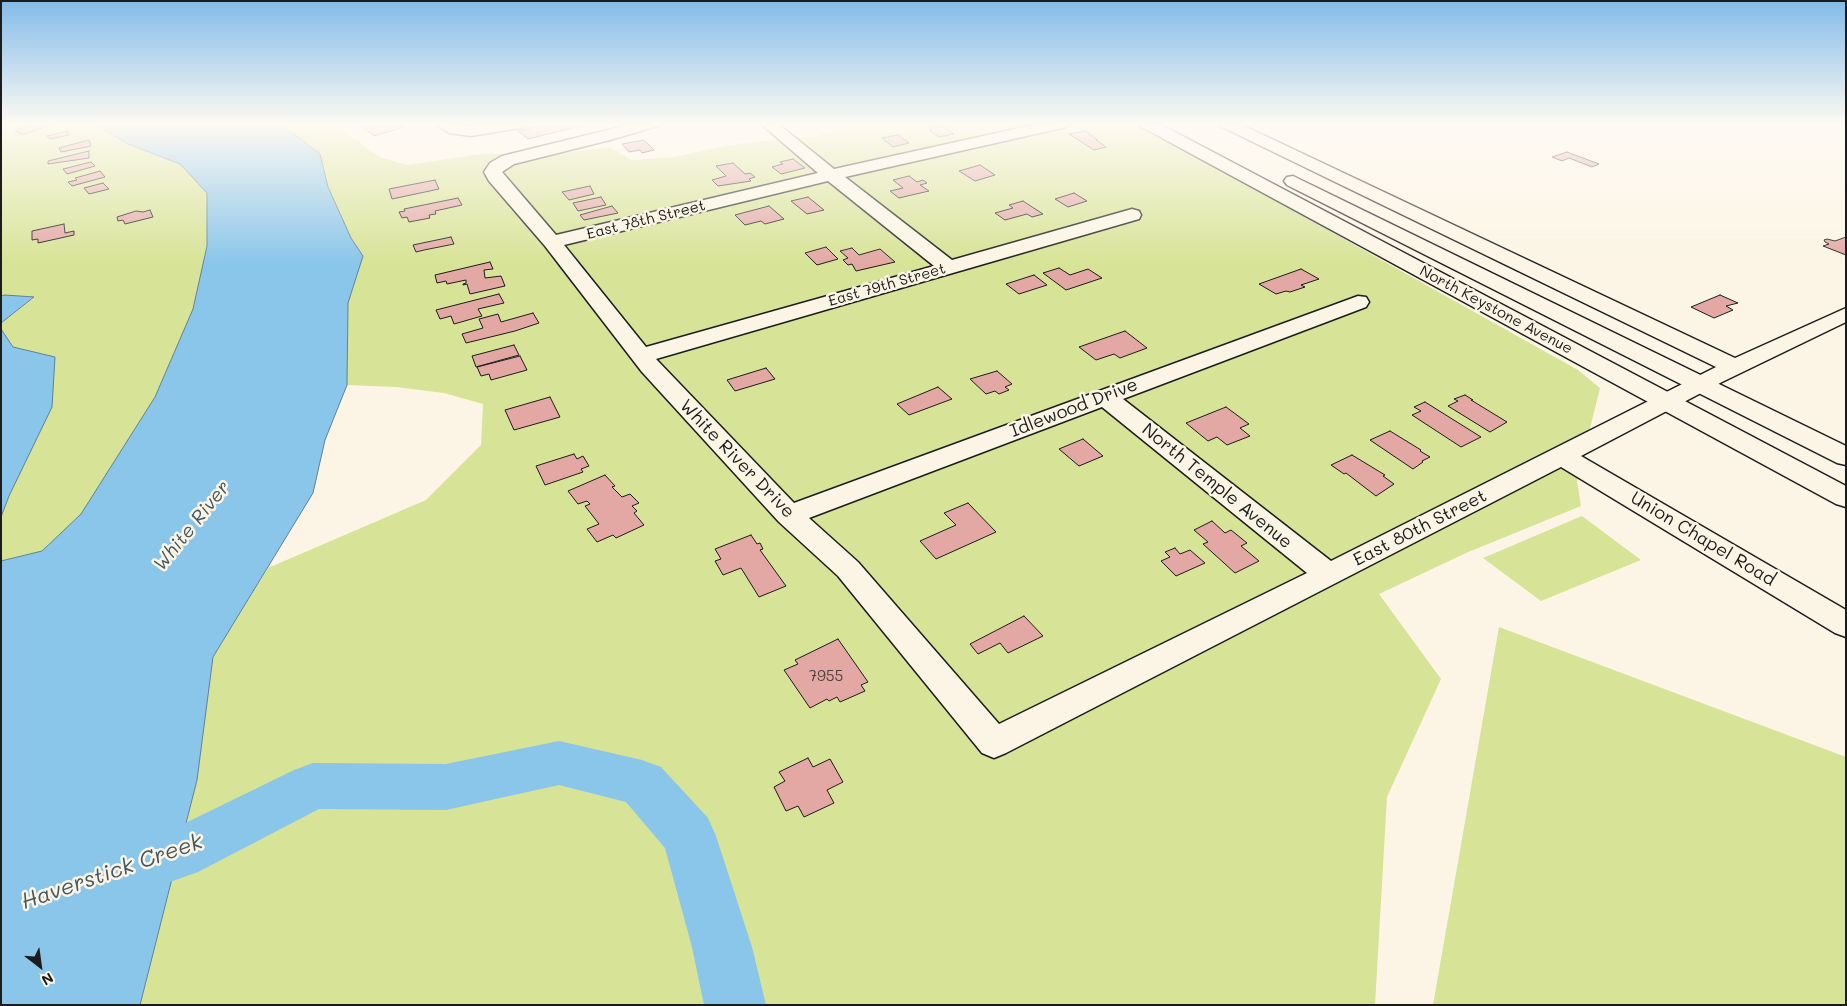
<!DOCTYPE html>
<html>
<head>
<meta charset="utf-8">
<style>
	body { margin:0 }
	#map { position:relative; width:1847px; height:1006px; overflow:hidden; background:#fcf5e5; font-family:Mali,sans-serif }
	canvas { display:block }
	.frame { position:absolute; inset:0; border:2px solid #1c1c1c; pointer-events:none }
	.north { position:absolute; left:15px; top:941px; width:50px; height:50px; -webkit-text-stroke:4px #fcf5e5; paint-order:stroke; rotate:150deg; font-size:14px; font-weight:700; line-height:20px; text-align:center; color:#1c1c1c }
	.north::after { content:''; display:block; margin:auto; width:18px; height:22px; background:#1c1c1c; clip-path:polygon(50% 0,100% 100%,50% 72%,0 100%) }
</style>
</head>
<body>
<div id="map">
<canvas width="1847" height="1006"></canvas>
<div class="frame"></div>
<div class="north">N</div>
</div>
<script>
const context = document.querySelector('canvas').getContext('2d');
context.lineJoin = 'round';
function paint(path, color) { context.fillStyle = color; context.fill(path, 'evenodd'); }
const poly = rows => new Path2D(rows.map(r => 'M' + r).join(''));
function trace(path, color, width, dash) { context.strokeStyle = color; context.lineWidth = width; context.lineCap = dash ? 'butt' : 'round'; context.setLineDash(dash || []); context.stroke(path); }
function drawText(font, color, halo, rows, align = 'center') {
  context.font = font + ' Mali,sans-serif'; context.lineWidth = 5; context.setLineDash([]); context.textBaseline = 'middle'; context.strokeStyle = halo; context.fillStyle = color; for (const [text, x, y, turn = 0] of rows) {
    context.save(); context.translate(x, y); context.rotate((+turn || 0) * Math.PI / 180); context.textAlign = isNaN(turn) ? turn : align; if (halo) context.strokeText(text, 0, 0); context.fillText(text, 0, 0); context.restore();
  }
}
paint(poly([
	[1,123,93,123,128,144,180,164,207,193,207,246,193,309,155,397,81,514,42,551,1,561,1,517,55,357,13,347,1,329,1,323,34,298,1,296],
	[280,123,331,123,380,157,407,165,480,154,555,154,609,147,632,160,675,157,728,145,818,136,841,129,841,123,1130,123,1226,173,1578,370,1600,388,1577,481,1581,506,1466,553,1379,594,1441,679,1387,797,1375,1005,140,1005,197,780,213,657,268,568,426,500,481,445,483,404,444,393,396,387,347,385,348,303,363,256,351,238,328,187,320,154],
	[1582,516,1641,560,1541,601,1483,558],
	[1499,627,1846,757,1846,1005,1433,1005]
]), '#d7e396');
const water = poly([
	[93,123,280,123,320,154,328,187,351,238,363,256,348,303,347,385,325,440,313,493,213,657,197,780,140,1005,1,1005,1,561,42,551,81,514,155,397,193,309,207,246,207,193,180,164,128,144,93,123],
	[1,296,5,295,34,297,1,323,1,296],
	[1,329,13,347,55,357,52,407,9,496,1,517,1,329]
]);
paint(water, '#8ac5ea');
trace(water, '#5e8198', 1);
paint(poly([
	[559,741,642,760,661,767,708,818,716,836,752,947,766,1005,704,1005,692,947,665,848,626,802,559,785,446,810,319,809,198,872,125,898,105,890,97,871,105,852,167,832,294,770,313,763,446,764,559,741]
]), '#8ac5ea');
const building = poly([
	[40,123,56,123,26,134,21,134,15,130,40,123],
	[358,123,403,123,405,124,401,125,404,127,374,136,358,123],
	[552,123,592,123,528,139,518,131,552,123],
	[936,126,939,128,944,127,954,134,939,137,929,130,932,130,929,128,936,126],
	[67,131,69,135,50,139,47,136,67,131],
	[1085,131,1098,140,1096,140,1106,147,1094,150,1069,134,1085,131],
	[898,135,909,143,893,147,882,138,898,135],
	[89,140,91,146,61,152,59,148,89,140],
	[644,140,654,150,642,153,640,150,629,152,622,144,644,140],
	[89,151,89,158,48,164,48,161,89,151],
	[1567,152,1599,164,1592,167,1569,158,1562,161,1552,157,1567,152],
	[793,159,805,168,781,174,772,167,783,164,780,162,793,159],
	[91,162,95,166,67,174,63,169,91,162],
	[733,163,745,174,750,173,755,177,749,179,751,181,718,186,712,180,726,176,716,166,733,163],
	[980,165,995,175,975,181,959,171,980,165],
	[100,171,105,177,72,186,68,182,77,180,75,178,100,171],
	[909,176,917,182,923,180,927,183,920,185,929,191,899,198,890,191,903,188,893,180,909,176],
	[435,180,439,189,392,199,389,189,435,180],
	[103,183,109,189,89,194,84,188,103,183],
	[590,186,594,194,569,200,562,192,590,186],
	[1074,193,1087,201,1068,207,1055,199,1074,193],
	[601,197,606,205,578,211,573,203,601,197],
	[808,197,824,210,807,214,791,201,808,197],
	[458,198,462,205,435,211,436,214,429,215,430,218,409,222,407,217,402,218,399,212,405,211,404,209,458,198],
	[1023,201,1043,214,1032,217,1027,214,1005,220,995,213,1013,208,1009,205,1023,201],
	[612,206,618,213,584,220,580,215,612,206],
	[769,206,784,219,765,224,761,221,745,225,735,215,769,206],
	[150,210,153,217,125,224,123,220,118,221,117,217,136,211,143,212,150,210],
	[64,224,65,233,74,231,74,235,38,243,38,239,32,240,32,231,64,224],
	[451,237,454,244,424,250,416,252,413,245,451,237],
	[1846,237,1846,255,1823,246,1829,244,1825,242,1824,240,1827,239,1835,241,1846,237],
	[826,247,838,259,817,265,805,253,826,247],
	[852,248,859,255,880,249,895,262,856,271,852,264,848,265,843,260,848,258,840,251,852,248],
	[490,262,493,269,484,270,485,278,501,276,505,286,470,294,467,284,463,285,463,284,466,283,466,280,447,284,446,281,437,283,435,275,490,262],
	[1059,268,1070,275,1088,269,1102,278,1066,290,1043,273,1059,268],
	[1301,269,1319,279,1301,285,1305,287,1290,292,1286,291,1276,294,1259,284,1301,269],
	[1034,275,1047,285,1019,294,1006,284,1034,275],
	[499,294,504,303,478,309,482,316,454,324,451,316,440,319,436,310,499,294],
	[1720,295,1738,303,1726,306,1733,310,1714,318,1691,307,1720,295],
	[533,313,539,323,515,331,466,343,462,334,483,328,479,319,498,314,501,322,533,313],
	[1125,331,1147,348,1120,358,1114,354,1096,360,1079,347,1125,331],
	[514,345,519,355,476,367,472,356,514,345],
	[520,356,527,370,491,380,489,374,481,376,477,367,520,356],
	[766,368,775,379,735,391,727,380,766,368],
	[997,371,1012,384,1005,387,1009,390,999,394,995,391,986,394,970,379,997,371],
	[938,387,952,399,909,415,897,404,938,387],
	[1465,395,1473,400,1471,400,1507,422,1490,432,1448,406,1458,401,1454,399,1465,395],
	[550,397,560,417,514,430,505,410,550,397],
	[1425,402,1481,437,1461,447,1412,415,1421,411,1414,407,1425,402],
	[1226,407,1249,424,1240,428,1250,436,1227,445,1217,437,1208,441,1186,423,1226,407],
	[1390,431,1421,450,1420,451,1430,457,1422,461,1423,462,1413,469,1370,440,1390,431],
	[1083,439,1103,456,1079,466,1059,449,1083,439],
	[574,454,577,459,583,456,589,466,581,469,583,472,545,485,536,466,574,454],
	[1352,455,1385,475,1383,476,1394,484,1376,496,1346,473,1344,474,1331,465,1352,455],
	[605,475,615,486,612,487,622,497,630,494,639,503,632,506,637,511,634,513,644,525,616,538,613,535,597,542,587,529,599,524,585,506,590,504,587,501,578,504,568,491,605,475],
	[968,503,996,532,936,559,920,541,956,525,944,513,968,503],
	[1212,521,1225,533,1231,530,1247,543,1241,546,1259,561,1235,573,1203,544,1208,542,1194,530,1212,521],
	[751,535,757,544,760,543,763,549,760,550,786,586,759,597,741,568,723,575,715,561,721,559,715,549,751,535],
	[1175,548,1180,554,1190,550,1205,563,1176,576,1161,561,1170,557,1165,552,1175,548],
	[1024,616,1043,636,1008,653,1000,643,978,654,970,644,1024,616],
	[838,639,868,682,861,685,865,691,840,702,837,697,829,701,827,699,810,708,784,670,798,664,795,660,838,639],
	[808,758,813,767,830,759,843,782,827,790,834,803,804,817,798,806,786,811,774,787,785,781,779,772,808,758]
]);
paint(building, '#e3a8a4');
trace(building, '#1c1c1c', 1);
const minor = poly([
	[434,123,453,123,458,125,471,126,497,123,528,123,526,126,520,128,471,136,449,133,434,123],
	[636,123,660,123,658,126,610,140,514,164,502,172,556,235,818,173,760,123,777,123,834,169,1042,123,1070,123,1068,126,1062,128,845,177,952,260,1132,209,1139,211,1141,215,1139,219,656,359,794,503,1358,296,1366,297,1369,302,1366,307,1123,399,1331,561,1716,367,1220,126,1218,123,1238,123,1735,358,1846,308,1846,322,1722,382,1581,456,1846,610,1846,637,1835,633,1561,467,1006,753,994,758,982,753,838,576,779,522,642,372,545,246,489,181,484,172,490,163,502,156,636,123],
	[828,181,934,266,646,347,564,245,828,181],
	[1102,407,1307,573,999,724,858,562,809,518,1102,407]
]);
const major = poly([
	[1138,123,1158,123,1846,486,1846,507,1836,504,1140,126,1138,123],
	[1293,176,1846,446,1846,465,1837,463,1287,185,1284,181,1287,177,1293,176]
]);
trace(minor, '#1c1c1c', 3);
trace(major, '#1c1c1c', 3);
paint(minor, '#fcf5e5');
paint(major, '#fcf5e5');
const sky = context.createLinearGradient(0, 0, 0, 264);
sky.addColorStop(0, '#82bbe9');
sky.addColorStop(0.47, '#fefaf3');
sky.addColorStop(1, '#fefaf300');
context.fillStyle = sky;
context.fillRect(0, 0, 1847, 264);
drawText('15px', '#1c1c1c', '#fcf5e5', [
	["East 78th Street",646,220,-14],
	["East 79th Street",887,285,-16],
	["North Keystone Avenue",1496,310,28]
]);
drawText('15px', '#4e3f3e', null, [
	["7955",826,676]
]);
drawText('18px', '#1c1c1c', '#fcf5e5', [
	["Idlewood Drive",1074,408,-21],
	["White River Drive",737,459,46],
	["North Temple Avenue",1217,486,39],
	["East 80th Street",1420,528,-27],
	["Union Chapel Road",1703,539,31]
]);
drawText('italic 19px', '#425764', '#fcf5e5', [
	["White River",192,526,-51]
]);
drawText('italic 22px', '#425764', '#fcf5e5', [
	["Haverstick Creek",112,872,-19]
]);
</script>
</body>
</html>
